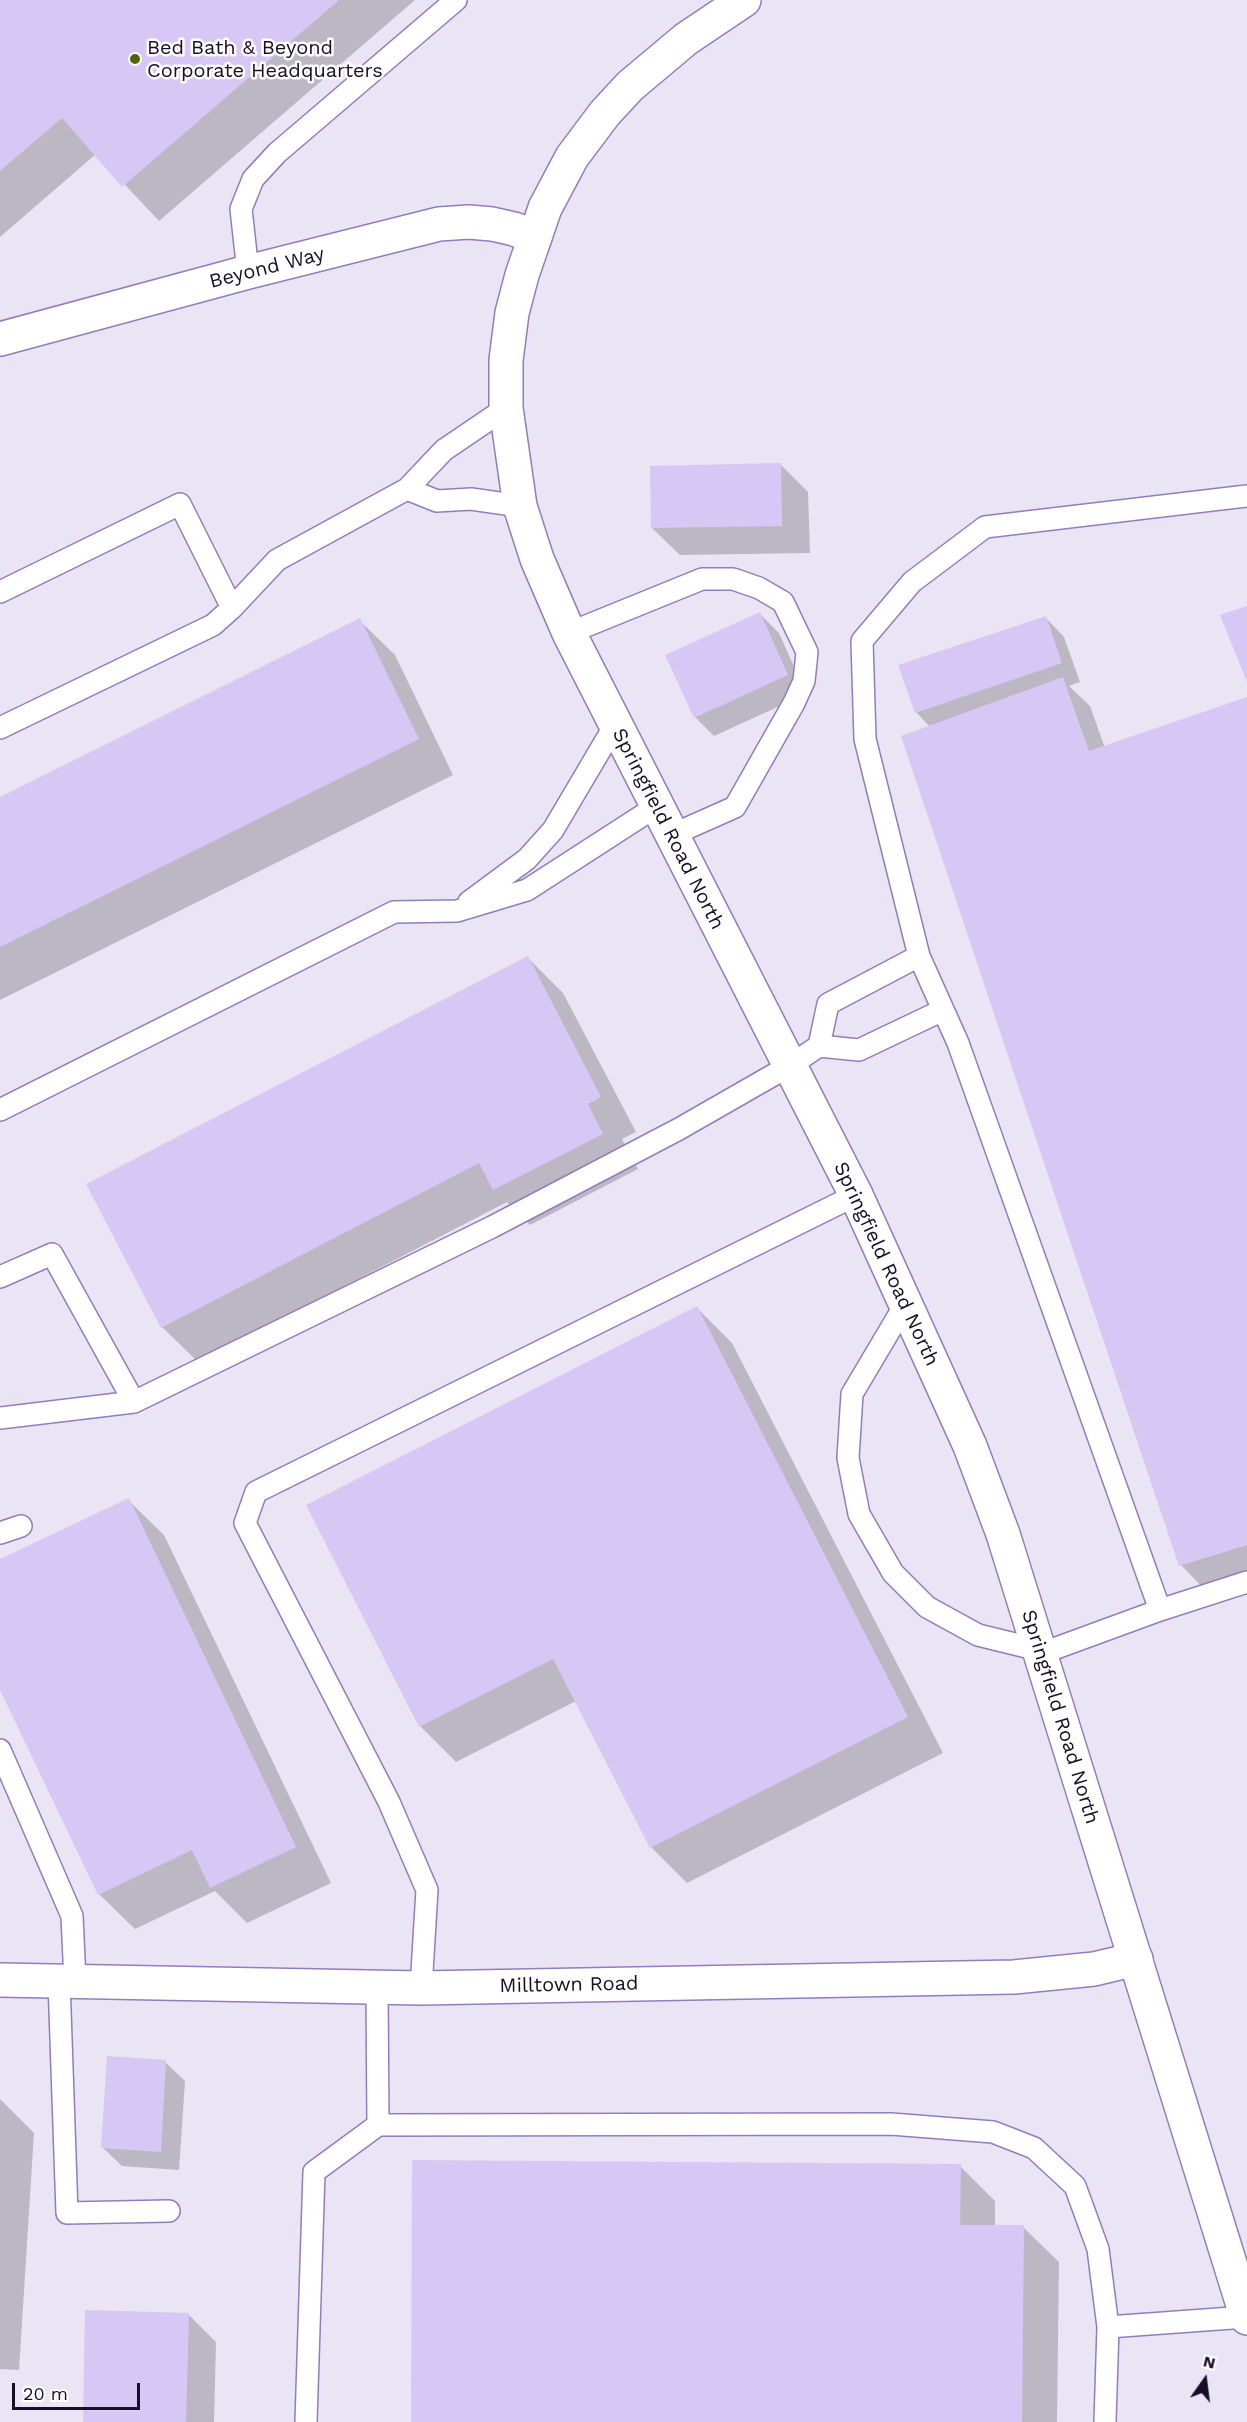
<!DOCTYPE html>
<html>
<head>
<meta charset="utf-8">
<style>
	body { margin:0 }
	#map { position:relative; width:1247px; height:2422px; overflow:hidden; background:#eae5f4; font-family:"Work Sans",sans-serif }
	canvas { display:block }
	.north { position:absolute; left:1175px; top:2350px; width:60px; height:60px; -webkit-text-stroke:4px #fff; paint-order:stroke; rotate:14deg; font-size:16px; font-weight:700; line-height:24px; text-align:center; color:#180d26 }
	.north::after { content:''; display:block; margin:auto; width:21px; height:27px; background:#180d26; clip-path:polygon(50% 0,100% 100%,50% 72%,0 100%) }
	.scale { position:absolute; left:12px; top:2383px; width:128px; height:27px; box-sizing:border-box; border:3px solid #180d26; border-top:0; padding-left:8px; font-size:18px; line-height:21px; white-space:nowrap; color:#180d26; -webkit-text-stroke:4px #fff; paint-order:stroke }
</style>
</head>
<body>
<div id="map">
<canvas width="1247" height="2422"></canvas>
<div class="north">N</div>
<div class="scale">20 m</div>
</div>
<script>
const context = document.querySelector('canvas').getContext('2d');
context.lineJoin = 'round';
function paint(path, color) { context.fillStyle = color; context.fill(path, 'evenodd'); }
const poly = rows => new Path2D(rows.map(r => 'M' + r).join(''));
function trace(path, color, width, dash) { context.strokeStyle = color; context.lineWidth = width; context.lineCap = dash ? 'butt' : 'round'; context.setLineDash(dash || []); context.stroke(path); }
function drawText(font, color, halo, rows, align = 'center') {
  context.font = font + ' "Work Sans",sans-serif'; context.lineWidth = 5; context.setLineDash([]); context.textBaseline = 'middle'; context.strokeStyle = halo; context.fillStyle = color; for (const [text, x, y, turn = 0] of rows) {
    context.save(); context.translate(x, y); context.rotate((+turn || 0) * Math.PI / 180); context.textAlign = isNaN(turn) ? turn : align; if (halo) context.strokeText(text, 0, 0); context.fillText(text, 0, 0); context.restore();
  }
}
paint(poly([
	[0,0,415,0,159,221,96,154,0,237],
	[780,464,808,492,810,553,680,555,652,528],
	[760,614,779,633,806,694,714,736,695,717],
	[1045,617,1064,637,1080,682,1069,686,1090,706,1105,748,1247,698,1247,1581,1208,1593,1181,1565,930,727,916,712],
	[359,620,395,655,453,775,0,1000,0,798],
	[528,958,563,993,636,1132,622,1139,638,1169,530,1225,507,1202,198,1362,162,1327],
	[697,1308,732,1343,943,1753,687,1883,651,1847,576,1701,456,1762,420,1726],
	[128,1500,164,1535,331,1883,247,1923,215,1891,135,1929,99,1894,0,1687,0,1561],
	[165,2062,185,2081,179,2170,122,2166,102,2147],
	[0,2099,34,2133,19,2370,0,2369],
	[960,2166,995,2201,995,2227,1023,2227,1059,2262,1057,2422,412,2422],
	[188,2314,216,2342,214,2422,85,2422]
]), '#0003');
paint(poly([
	[0,0,339,0,122,187,62,118,0,171],
	[781,463,782,526,651,528,650,466],
	[1247,606,1247,682,1220,615],
	[760,612,788,675,694,718,665,655],
	[1046,616,1062,663,915,713,898,665],
	[360,618,419,739,0,947,0,797],
	[1063,677,1089,751,1247,697,1247,1545,1179,1566,901,736],
	[528,956,601,1097,588,1104,603,1134,493,1190,479,1163,161,1328,86,1184],
	[697,1306,908,1717,650,1848,553,1659,419,1727,306,1505],
	[129,1498,296,1847,210,1888,192,1850,98,1895,0,1690,0,1559],
	[107,2056,166,2060,161,2152,101,2148],
	[412,2160,961,2164,960,2225,1024,2225,1022,2422,411,2422],
	[85,2310,189,2313,186,2422,83,2422]
]), '#d7c7f4');
const lane = poly([
	[248,272,241,209,253,179,277,153,456,0],
	[506,408,444,450,407,489,437,501,471,499,520,506],
	[1247,496,985,527,912,582,862,641,865,739,919,956,958,1043,1160,1610,1247,1582],
	[0,592,180,504,232,608,277,560,407,489],
	[569,633,702,579,733,579,759,588,783,602,807,652,804,681,794,703,735,807,672,835],
	[0,728,213,625,232,608],
	[469,902,527,859,553,830,615,725],
	[819,1046,828,1004,919,956],
	[0,1110,394,912,457,911,527,890,657,806],
	[0,1277,52,1254,134,1402],
	[906,1303,852,1394,848,1458,859,1514,893,1573,927,1607,978,1635,1039,1650],
	[0,1418,134,1402,492,1227,679,1129,789,1066,819,1046,859,1050,943,1010],
	[0,1533,21,1526],
	[1040,1654,1160,1610],
	[0,1750,72,1916,75,1981],
	[59,1981,67,2213,169,2211],
	[421,1988,427,1890,389,1802,245,1523,256,1492,856,1195],
	[378,2125,891,2124,993,2132,1034,2148,1075,2186,1098,2249,1108,2327,1105,2422],
	[1108,2327,1246,2317],
	[306,2422,314,2172,378,2125,377,1987]
]);
const street = poly([
	[0,339,248,272,439,224,469,222,492,224,514,229,535,237],
	[0,1980,421,1988,1014,1977,1094,1969,1136,1959]
]);
const secondary = poly([
	[744,0,686,39,630,86,605,113,572,157,545,208,522,275,512,313,506,360,506,408,520,506,537,559,569,633,856,1195,970,1446,1003,1534,1247,2318]
]);
trace(lane, '#957bbe', 24);
trace(street, '#957bbe', 36);
trace(secondary, '#957bbe', 36);
trace(lane, '#fff', 21);
trace(street, '#fff', 33);
trace(secondary, '#fff', 33);
for (const [x, y, r, color] of [
	[135,59,6,"#51630b"]
]) { const dot = new Path2D(); dot.arc(x, y, r, 0, 2 * Math.PI); context.fillStyle = color; context.fill(dot); trace(dot, '#fff', 2); }
drawText('20px', '#180d26', '#fff', [
	["Bed Bath & Beyond",147,48],
	["Corporate Headquarters",147,71]
], 'left');
drawText('20px', '#180d26', '#fff', [
	["Beyond Way",267,268,-14],
	["Springfield Road North",668,829,63],
	["Springfield Road North",886,1264,65],
	["Springfield Road North",1060,1717,73],
	["Milltown Road",569,1985,-1]
]);
</script>
</body>
</html>
